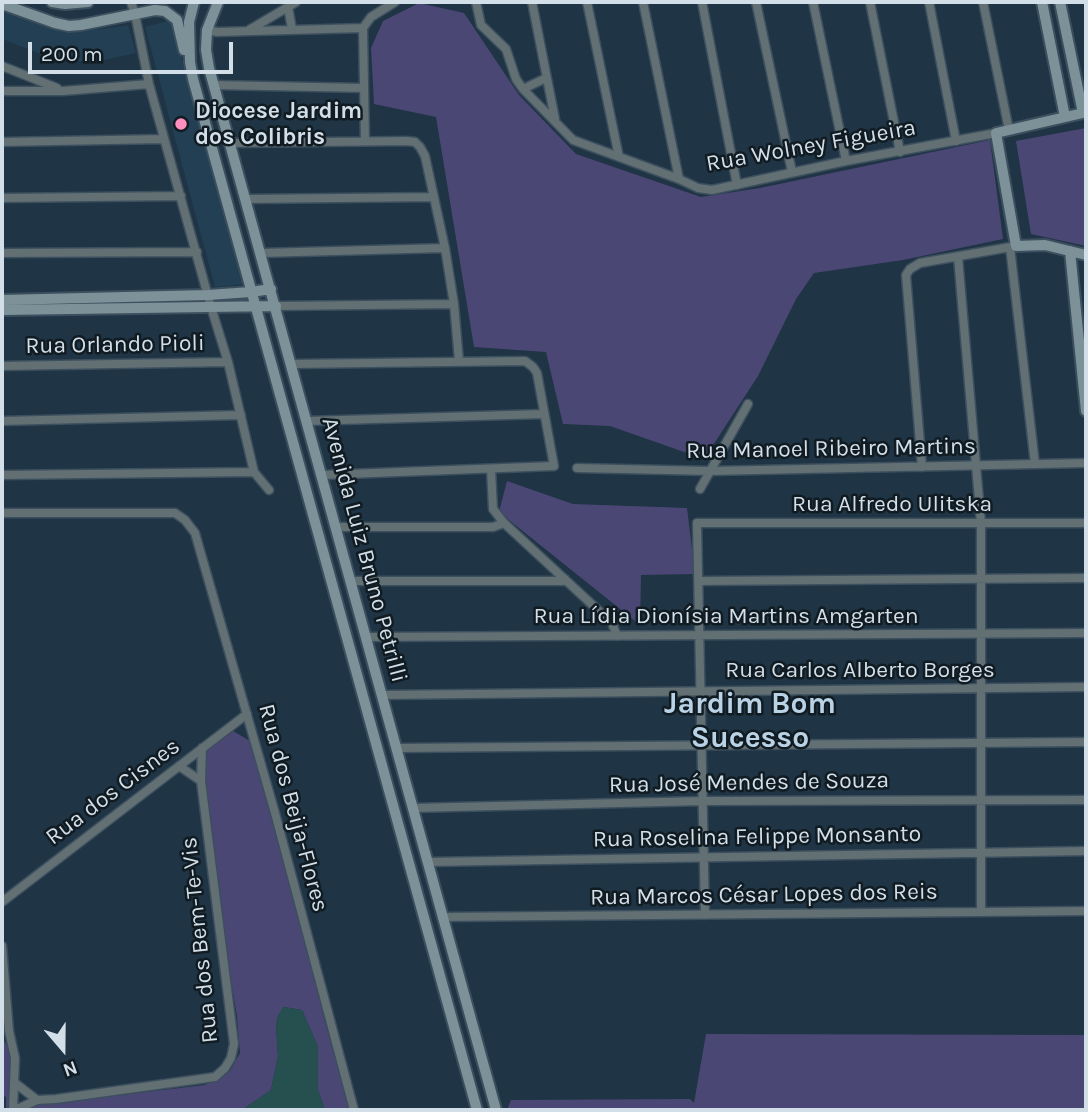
<!DOCTYPE html>
<html>
<head>
<meta charset="utf-8">
<style>
	body { margin:0 }
	#map { position:relative; width:1088px; height:1112px; overflow:hidden; background:#1f3444; font-family:Karla,sans-serif }
	canvas { display:block }
	.frame { position:absolute; inset:0; border:4px solid #d2dfe9; pointer-events:none }
	.north { position:absolute; left:28px; top:1014px; width:70px; height:70px; -webkit-text-stroke:5px #111b22; paint-order:stroke; rotate:160deg; font-size:19px; font-weight:700; line-height:28px; text-align:center; color:#d2dfe9 }
	.north::after { content:''; display:block; margin:auto; width:24px; height:32px; background:#d2dfe9; clip-path:polygon(50% 0,100% 100%,50% 72%,0 100%) }
	.scale { position:absolute; left:28px; top:42px; width:205px; height:32px; box-sizing:border-box; border:4px solid #d2dfe9; border-top:0; padding-left:9px; font-size:21px; line-height:24px; white-space:nowrap; color:#d2dfe9; -webkit-text-stroke:5px #111b22; paint-order:stroke }
</style>
</head>
<body>
<div id="map">
<canvas width="1088" height="1112"></canvas>
<div class="frame"></div>
<div class="north">N</div>
<div class="scale">200 m</div>
</div>
<script>
const context = document.querySelector('canvas').getContext('2d');
context.lineJoin = 'round';
function paint(path, color) { context.fillStyle = color; context.fill(path, 'evenodd'); }
const poly = rows => new Path2D(rows.map(r => 'M' + r).join(''));
function trace(path, color, width, dash) { context.strokeStyle = color; context.lineWidth = width; context.lineCap = dash ? 'butt' : 'round'; context.setLineDash(dash || []); context.stroke(path); }
function drawText(font, color, halo, rows, align = 'center') {
  context.font = font + ' Karla,sans-serif'; context.lineWidth = 5; context.setLineDash([]); context.textBaseline = 'middle'; context.strokeStyle = halo; context.fillStyle = color; for (const [text, x, y, turn = 0] of rows) {
    context.save(); context.translate(x, y); context.rotate((+turn || 0) * Math.PI / 180); context.textAlign = isNaN(turn) ? turn : align; if (halo) context.strokeText(text, 0, 0); context.fillText(text, 0, 0); context.restore();
  }
}
paint(poly([
	[2,10,70,33,128,25,136,53,100,61,58,61,2,39],
	[171,20,245,284,215,287,145,27]
]), '#223f53');
paint(poly([
	[419,3,464,13,519,95,576,154,701,197,760,188,990,140,1003,239,903,260,814,273,796,299,758,376,704,459,610,426,563,424,546,352,474,347,436,117,374,104,371,48,383,21],
	[1086,128,1086,246,1031,234,1016,141],
	[507,481,573,504,687,508,695,574,641,575,640,625,499,512],
	[233,731,250,741,273,813,326,1026,350,1110,325,1110,318,1090,318,1047,302,1010,284,1007,278,1016,276,1025,278,1056,271,1090,242,1110,20,1110,36,1105,205,1085,230,1071,240,1053,237,1016,226,952,204,779,207,749],
	[706,1034,1086,1035,1086,1110,507,1110,511,1100,690,1099,694,1103],
	[2,1037,12,1054,10,1110,6,1110,6,1097,2,1095]
]), '#4b4775');
paint(poly([
	[283,1007,302,1010,318,1047,318,1090,325,1110,242,1110,271,1090,278,1056,276,1025,278,1016]
]), '#265050');
const street = poly([
	[131,2,135,14,149,84,211,307,228,362,254,472,269,490],
	[476,2,481,25,506,49,516,79,523,89,573,140,679,179,698,188,712,190,846,161,996,133],
	[532,2,555,119],
	[587,2,619,157],
	[643,2,679,179],
	[702,2,737,185],
	[756,2,792,172],
	[813,2,846,161],
	[870,2,900,152],
	[929,2,956,141],
	[983,2,1009,130],
	[363,28,365,141],
	[363,28,371,17,395,2],
	[292,29,288,7,296,2],
	[207,30,217,32,363,28],
	[249,30,288,7],
	[2,66,57,88],
	[214,85,364,88],
	[523,89,546,78],
	[2,91,63,91,149,84],
	[2,142,164,139],
	[230,143,407,141,415,142,420,147,425,156,445,248,454,304,459,361],
	[2,198,181,196],
	[246,199,434,197],
	[1010,247,1035,464],
	[2,253,197,252],
	[261,253,445,248],
	[958,257,981,523,981,912],
	[276,306,454,304],
	[292,364,525,361,533,367,537,373,554,466,322,475],
	[2,366,228,362],
	[2,421,241,415],
	[307,421,544,414],
	[922,467,906,275,910,269,920,263,1016,246],
	[577,468,710,471,1086,463],
	[491,469,493,509,504,523,612,623,617,636],
	[2,475,254,472],
	[700,489,748,404],
	[2,513,175,513,185,520,195,533,275,813,354,1110],
	[337,527,493,527,504,523],
	[351,581,563,581,565,579],
	[699,581,1086,578],
	[366,637,1086,633],
	[382,695,1086,687],
	[397,748,1086,742],
	[179,766,201,781],
	[413,808,703,801,1086,800],
	[428,862,1086,851],
	[2,902,247,714],
	[705,915,697,523,1086,523],
	[442,917,1086,911],
	[2,946,9,1031,15,1058,13,1110],
	[15,1083,37,1100],
	[15,1110,37,1100,56,1099,215,1077,225,1068,231,1058,234,1044,201,781,202,748]
]);
const secondary = poly([
	[52,2,65,4,88,2],
	[194,2,189,22,190,62,193,79,477,1110],
	[218,2,207,30,206,50,209,68,496,1110],
	[1042,2,1065,117],
	[1060,2,1083,113,996,133,1016,246,1045,245,1086,255],
	[2,4,55,23,69,26,81,25,155,10,165,11,177,20,184,50],
	[1070,251,1086,411],
	[2,300,208,295,251,292,271,289],
	[2,310,276,306]
]);
trace(street, '#3c4f5e', 11);
trace(secondary, '#3c4f5e', 14);
trace(street, '#626f73', 8);
trace(secondary, '#7c9298', 10);
for (const [x, y, r, color] of [
	[181,124,7,"#fe8ebd"]
]) { const dot = new Path2D(); dot.arc(x, y, r, 0, 2 * Math.PI); context.fillStyle = color; context.fill(dot); trace(dot, '#111b22', 2.5); }
drawText('bold 23px', '#d2dfe9', '#111b22', [
	["Diocese Jardim",195,111],
	["dos Colibris",195,137]
], 'left');
drawText('23px', '#d2dfe9', '#111b22', [
	["Rua Wolney Figueira",811,146,-10],
	["Rua Orlando Pioli",115,345,-1],
	["Rua Manoel Ribeiro Martins",831,449,-1],
	["Rua Alfredo Ulitska",892,504],
	["Avenida Luiz Bruno Petrilli",364,550,75],
	["Rua Lídia Dionísia Martins Amgarten",726,616],
	["Rua Carlos Alberto Borges",860,670],
	["Rua José Mendes de Souza",749,783,-1],
	["Rua dos Cisnes",113,792,-37],
	["Rua dos Beija-Flores",293,808,75],
	["Rua Roselina Felippe Monsanto",757,837,-1],
	["Rua Marcos César Lopes dos Reis",764,895,-1],
	["Rua dos Bem-Te-Vis",200,940,-96]
]);
drawText('bold 30px', '#b9d2e6', '#111b22', [
	["Jardim Bom",750,704],
	["Sucesso",750,738]
]);
</script>
</body>
</html>
